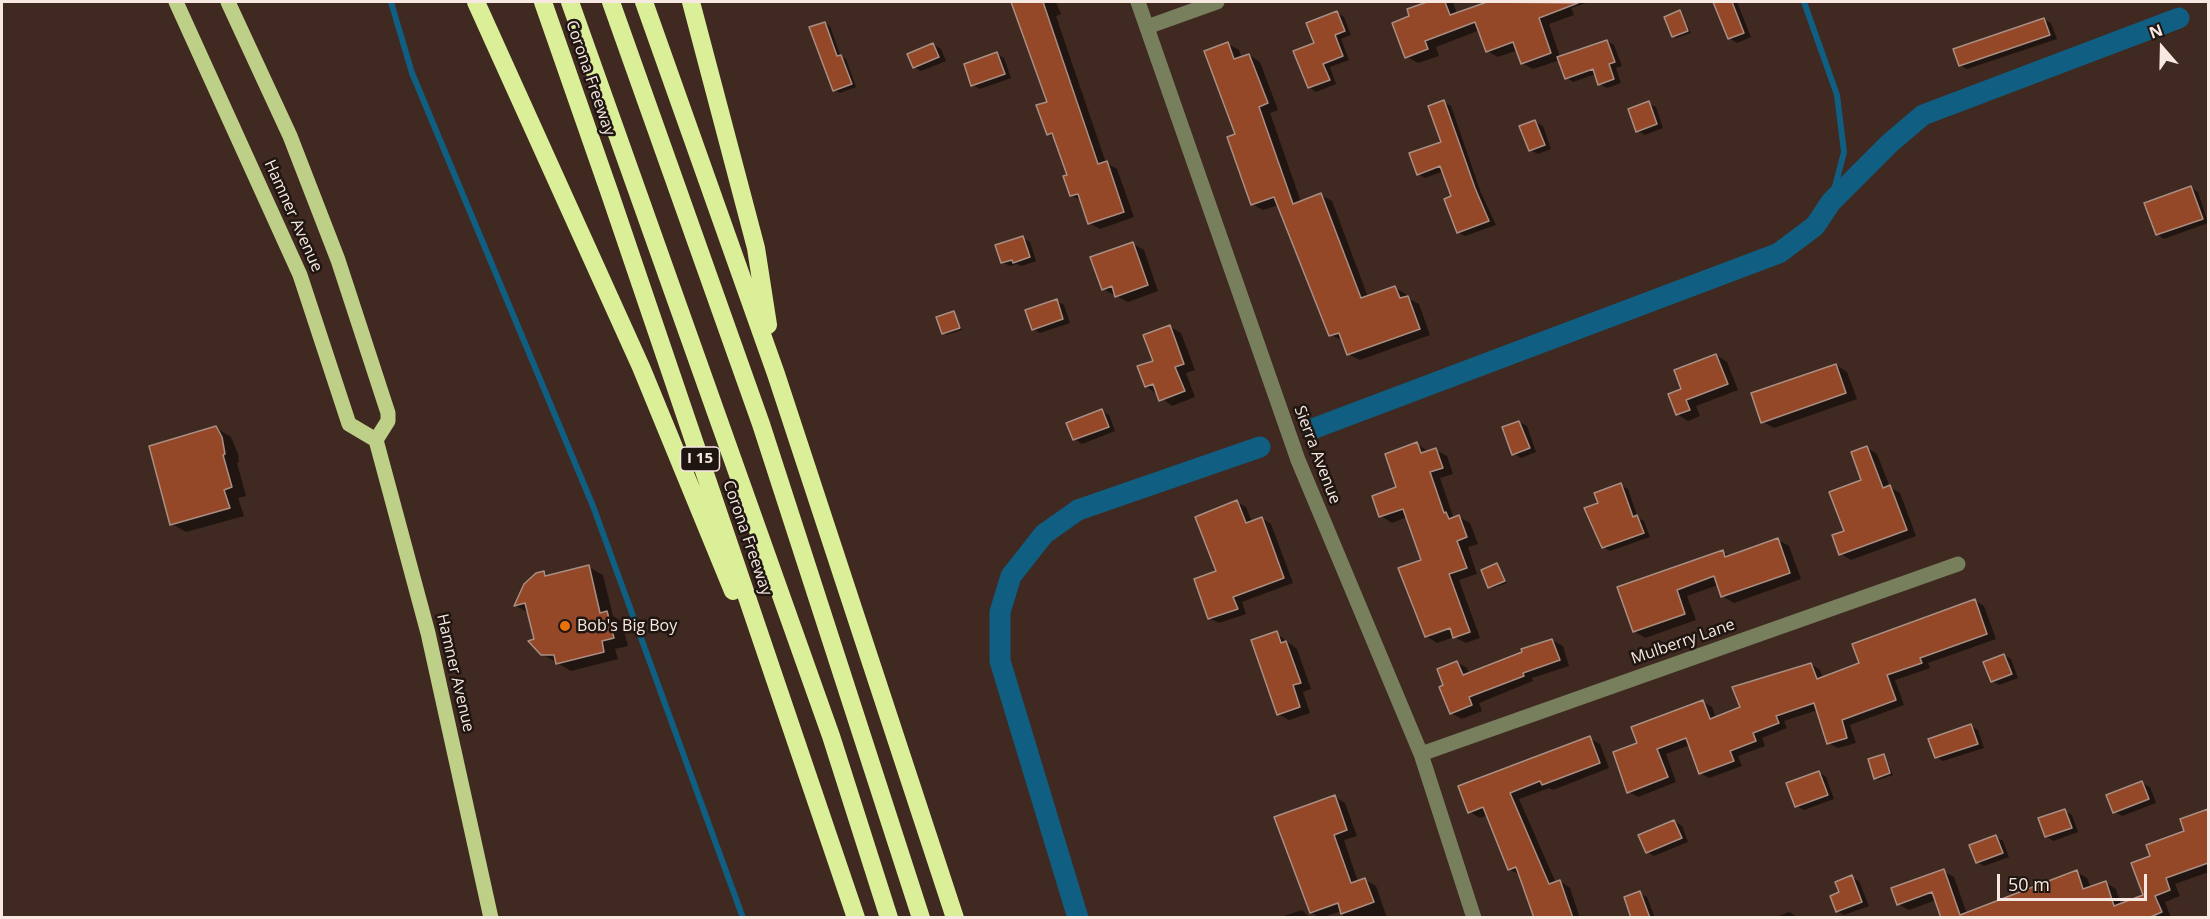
<!DOCTYPE html>
<html>
<head>
<meta charset="utf-8">
<style>
	body { margin:0 }
	#map { position:relative; width:2210px; height:919px; overflow:hidden; background:#3f2920; font-family:"Open Sans",sans-serif }
	canvas { display:block }
	.frame { position:absolute; inset:0; border:3px solid #f7e8e2; pointer-events:none }
	.north { position:absolute; left:2132px; top:18px; width:60px; height:60px; -webkit-text-stroke:4px #1f1511; paint-order:stroke; rotate:340deg; font-size:16px; font-weight:700; line-height:24px; text-align:center; color:#f7e8e2 }
	.north::after { content:''; display:block; margin:auto; width:21px; height:27px; background:#f7e8e2; clip-path:polygon(50% 0,100% 100%,50% 72%,0 100%) }
	.scale { position:absolute; left:1997px; top:874px; width:150px; height:27px; box-sizing:border-box; border:3px solid #f7e8e2; border-top:0; padding-left:8px; font-size:18px; line-height:21px; white-space:nowrap; color:#f7e8e2; -webkit-text-stroke:4px #1f1511; paint-order:stroke }
</style>
</head>
<body>
<div id="map">
<canvas width="2210" height="919"></canvas>
<div class="frame"></div>
<div class="north">N</div>
<div class="scale">50 m</div>
</div>
<script>
const context = document.querySelector('canvas').getContext('2d');
context.lineJoin = 'round';
function paint(path, color) { context.fillStyle = color; context.fill(path, 'evenodd'); }
const poly = rows => new Path2D(rows.map(r => 'M' + r).join(''));
function trace(path, color, width, dash) { context.strokeStyle = color; context.lineWidth = width; context.lineCap = dash ? 'butt' : 'round'; context.setLineDash(dash || []); context.stroke(path); }
function drawText(font, color, halo, rows, align = 'center') {
  context.font = font + ' "Open Sans",sans-serif'; context.lineWidth = 5; context.setLineDash([]); context.textBaseline = 'middle'; context.strokeStyle = halo; context.fillStyle = color; for (const [text, x, y, turn = 0] of rows) {
    context.save(); context.translate(x, y); context.rotate((+turn || 0) * Math.PI / 180); context.textAlign = isNaN(turn) ? turn : align; if (halo) context.strokeText(text, 0, 0); context.fillText(text, 0, 0); context.restore();
  }
}
paint(poly([
	[1013,2,1056,2,1061,14,1056,16,1106,163,1117,169,1134,217,1100,229,1089,223,1082,201,1071,195,1068,176,1055,138,1048,134,1049,102],
	[1425,2,1453,2,1457,14,1492,2,1589,2,1571,8,1574,15,1549,24,1560,57,1607,41,1614,45,1622,66,1616,68,1621,83,1607,88,1599,84,1596,74,1573,82,1566,77,1560,60,1533,69,1522,63,1518,50,1498,57,1487,51,1480,30,1436,47,1439,56,1418,63,1407,57,1411,17],
	[1715,2,1737,2,1751,37,1737,43,1729,38],
	[1680,12,1691,33,1676,38,1673,36],
	[1337,13,1344,17,1351,35,1341,39,1349,60,1330,67,1336,84,1316,92,1309,87,1316,44],
	[2044,19,2051,23,2057,39,1967,69,1960,65],
	[825,23,830,26,841,57,846,59,856,87,840,93,834,90],
	[933,44,941,49,946,61,921,71,914,67],
	[1228,44,1239,50,1242,58,1249,55,1260,62,1278,110,1270,113,1301,202,1321,195,1332,201,1368,297,1395,288,1406,294,1407,298,1419,304,1430,335,1360,360,1348,354,1344,341,1331,335,1279,205,1263,210,1252,204,1237,134],
	[997,54,1004,58,1011,78,980,89,972,85],
	[1444,102,1451,106,1481,193,1496,225,1465,236,1458,232,1453,197,1444,171,1425,178,1418,174,1443,143],
	[1648,103,1656,107,1663,128,1645,135,1638,131],
	[1535,122,1543,126,1551,149,1538,154,1530,150],
	[2191,188,2198,192,2208,223,2164,239,2157,234],
	[1023,238,1030,242,1036,261,1022,266,1017,264,1010,266,1002,262],
	[1133,244,1144,250,1158,291,1128,302,1103,289],
	[1057,301,1064,305,1070,323,1040,333,1033,329],
	[954,313,962,330,946,335,943,333],
	[1169,326,1181,333,1195,370,1186,373,1195,397,1172,406,1146,386],
	[1716,355,1727,362,1738,390,1696,406,1700,416,1688,421,1677,414,1683,389],
	[1836,365,1847,372,1857,399,1774,428,1763,422],
	[1102,411,1109,415,1115,431,1082,444,1075,439,1068,423],
	[1519,422,1527,426,1536,452,1521,458,1514,454],
	[216,428,231,437,238,454,239,462,237,463,246,496,238,498,244,516,186,532,172,524],
	[1417,444,1429,452,1436,450,1447,456,1453,474,1440,478,1454,519,1459,517,1470,523,1478,544,1468,547,1477,574,1459,580,1480,638,1466,643,1454,637,1437,643,1426,636,1423,561,1407,517,1392,523,1381,516,1398,488],
	[1456,624,1457,627,1432,636,1432,633],
	[1867,448,1877,454,1890,487,1900,493,1916,536,1851,560,1841,554,1863,480],
	[1620,485,1628,489,1638,518,1644,521,1650,537,1610,551,1603,547,1599,504],
	[1237,502,1246,507,1252,522,1262,518,1271,524,1293,583,1242,602,1246,614,1219,623,1209,618],
	[1778,540,1789,546,1801,579,1734,603,1722,596,1718,585,1687,596,1696,620,1645,638,1634,631,1619,588,1723,552,1730,556],
	[1497,565,1507,583,1492,588,1489,587],
	[589,567,603,575,613,616,621,621,628,646,615,649,618,659,571,671,542,654,535,640,529,613,516,606,525,585,544,572,550,576],
	[1975,601,1984,606,1996,639,1928,663,1930,668,1895,680,1904,705,1850,725,1856,743,1838,748,1828,743,1818,710,1784,721,1787,728,1762,738,1765,746,1738,756,1742,766,1709,778,1700,773,1690,745,1666,754,1676,782,1638,797,1629,792,1639,744,1703,702,1712,707,1716,718,1742,708,1811,664,1820,670,1823,678,1861,664],
	[1276,633,1297,649,1311,689,1303,692,1310,713,1289,720,1278,714],
	[1552,640,1563,646,1569,666,1532,678,1533,681,1479,703,1482,711,1462,719,1451,713,1445,686,1457,662,1467,668,1469,674],
	[2004,655,2011,659,2018,678,1999,685,1992,681],
	[1971,726,1978,730,1984,748,1943,761,1936,757],
	[1589,738,1600,744,1609,768,1553,790,1549,788,1519,799,1556,883,1560,881,1570,888,1580,918,1535,918,1520,875,1509,869,1488,815,1480,818,1470,812],
	[1884,755,1893,775,1878,780,1875,778],
	[1819,772,1826,777,1834,799,1804,810,1796,806],
	[2142,783,2150,787,2156,803,2122,816,2115,812],
	[1335,797,1345,803,1357,836,1344,840,1358,882,1365,880,1376,886,1387,918,1344,918,1342,911,1320,918,1311,912],
	[2065,811,2072,815,2078,832,2053,841,2046,836],
	[2208,811,2208,874,2206,873,2175,884,2180,896,2165,902,2171,918,1943,918,1936,900,1909,910,1898,904,1943,871,1954,877,1967,914,2077,872,2087,878,2091,888,2106,883,2116,889,2121,905,2145,896,2152,856,2186,832,2182,820],
	[1674,821,1682,826,1688,842,1654,856,1647,852],
	[1996,837,2003,841,2009,857,1984,866,1977,862],
	[1852,877,1859,881,1869,906,1844,915,1837,911,1841,893],
	[1639,893,1647,897,1655,918,1633,918],
	[1302,910,1310,918,1278,918],
	[1789,912,1799,918,1774,918]
]), '#0007');
trace(poly([
	[391,2,412,73,593,506,743,918],
	[1804,2,1837,95,1844,152,1831,202]
]), '#105e81', 6);
trace(poly([
	[1315,428,1779,253,1815,226,1831,202,1890,143,1923,115,2179,18],
	[1078,918,1000,661,1000,612,1011,576,1044,534,1078,510,1260,447]
]), '#105e81', 21);
const building = poly([
	[1011,2,1043,2,1098,164,1107,161,1124,212,1088,224,1078,194,1070,196,1063,176,1067,175,1052,133,1047,135,1036,105,1047,102,1011,2],
	[1427,2,1445,2,1450,15,1487,2,1578,3,1539,18,1551,53,1521,64,1513,42,1486,52,1475,22,1425,41,1428,49,1405,58,1392,23,1409,16,1407,9,1427,2],
	[1713,2,1732,2,1744,33,1728,39,1713,2],
	[1680,10,1688,31,1672,37,1664,17,1680,10],
	[1337,11,1345,31,1335,35,1343,56,1323,64,1330,80,1308,88,1293,51,1314,43,1306,23,1337,11],
	[2044,18,2050,35,1959,66,1953,49,2044,18],
	[825,22,837,56,841,55,852,84,833,91,809,27,825,22],
	[1607,40,1615,62,1609,64,1614,79,1598,85,1593,69,1565,79,1557,57,1607,40],
	[1228,42,1234,59,1249,54,1268,103,1259,107,1293,204,1321,193,1361,298,1395,286,1400,298,1408,296,1420,329,1347,355,1339,333,1329,336,1274,197,1251,205,1227,137,1235,134,1204,51,1228,42],
	[933,43,939,57,913,68,907,54,933,43],
	[997,52,1005,74,971,86,964,64,997,52],
	[1444,100,1475,188,1489,221,1457,233,1444,199,1451,196,1440,166,1417,175,1409,153,1441,142,1428,106,1444,100],
	[1649,101,1657,124,1636,132,1628,109,1649,101],
	[1535,120,1545,145,1529,151,1519,126,1535,120],
	[2191,186,2203,219,2156,235,2144,203,2191,186],
	[1023,236,1030,257,1013,263,1012,260,1001,263,995,245,1023,236],
	[1133,242,1148,285,1115,297,1112,286,1102,290,1090,257,1133,242],
	[1057,299,1063,319,1032,330,1025,310,1057,299],
	[954,311,960,328,942,334,936,317,954,311],
	[1170,325,1184,364,1175,367,1185,391,1159,401,1153,384,1145,387,1137,366,1153,361,1143,335,1170,325],
	[1716,354,1728,384,1686,400,1690,410,1676,415,1668,394,1681,389,1674,370,1716,354],
	[1836,364,1846,393,1761,423,1751,393,1836,364],
	[1102,409,1109,427,1073,440,1066,423,1102,409],
	[1519,421,1530,448,1512,455,1502,427,1519,421],
	[216,426,222,437,225,454,223,455,232,487,224,490,230,508,170,525,149,446,216,426],
	[1417,442,1421,453,1436,448,1443,468,1430,472,1444,513,1446,512,1449,519,1459,515,1467,537,1457,541,1467,568,1449,574,1470,632,1453,638,1450,628,1425,637,1398,568,1421,560,1403,509,1379,517,1372,496,1396,487,1385,454,1417,442],
	[1867,446,1883,488,1890,485,1907,530,1839,555,1832,535,1844,531,1829,492,1861,480,1851,452,1867,446],
	[1621,483,1633,517,1637,515,1644,533,1602,548,1584,508,1598,503,1594,493,1621,483],
	[1237,500,1246,523,1262,517,1284,578,1233,597,1238,609,1208,619,1194,579,1216,571,1195,517,1237,500],
	[1778,538,1790,573,1721,597,1714,576,1677,590,1685,614,1633,632,1617,587,1723,550,1725,557,1778,538],
	[1497,563,1505,581,1488,588,1481,570,1497,563],
	[589,565,600,613,607,611,614,638,602,641,604,652,556,664,554,655,541,655,528,641,534,639,525,603,514,606,524,584,536,573,544,571,545,576,589,565],
	[1975,599,1987,634,1920,658,1922,663,1887,675,1896,700,1842,720,1847,738,1827,744,1814,703,1776,716,1779,723,1753,733,1756,741,1730,751,1734,761,1699,774,1686,738,1657,749,1668,777,1627,793,1613,752,1637,743,1631,727,1703,700,1710,719,1740,707,1732,687,1811,663,1817,679,1859,663,1852,644,1975,599],
	[1277,631,1281,643,1286,641,1301,683,1293,685,1300,707,1277,715,1251,640,1277,631],
	[1552,639,1560,660,1523,673,1524,676,1469,697,1472,705,1450,714,1439,687,1443,685,1437,669,1457,661,1463,675,1522,652,1521,649,1552,639],
	[2004,654,2012,674,1991,682,1983,662,2004,654],
	[1971,724,1978,744,1935,758,1928,739,1971,724],
	[1590,736,1600,763,1542,785,1540,781,1510,793,1549,884,1560,880,1573,918,1534,918,1516,867,1508,870,1483,807,1468,813,1458,786,1590,736],
	[1884,754,1890,773,1874,779,1868,759,1884,754],
	[1819,771,1828,795,1795,807,1786,783,1819,771],
	[2142,781,2149,799,2113,813,2106,795,2142,781],
	[1335,795,1347,830,1334,835,1351,883,1365,878,1374,902,1341,914,1338,903,1310,913,1274,817,1335,795],
	[2065,809,2072,828,2045,837,2038,818,2065,809],
	[2208,809,2208,863,2166,878,2170,890,2155,896,2162,912,2148,918,1941,918,1932,892,1897,905,1891,888,1944,869,1960,915,2077,870,2083,889,2106,881,2114,906,2143,895,2131,863,2150,856,2146,845,2184,831,2180,819,2208,809],
	[1674,820,1682,838,1646,853,1638,835,1674,820],
	[1996,835,2003,853,1976,863,1969,845,1996,835],
	[1852,875,1862,902,1836,912,1830,896,1839,892,1835,882,1852,875],
	[1640,891,1650,918,1631,918,1624,897,1640,891]
]);
paint(building, '#944828');
trace(building, '#a98e83', 1.5);
trace(poly([
	[1138,2,1298,460,1421,754,1474,918],
	[1147,27,1217,2],
	[1421,754,1958,564]
]), '#777f5d', 15);
trace(poly([
	[176,2,300,275,349,424,376,440,428,633,491,918],
	[228,2,290,136,338,260,388,413,388,421,376,440]
]), '#becf88', 15);
trace(poly([
	[476,2,641,367,733,591],
	[543,2,610,194,856,918],
	[570,2,831,736,889,918],
	[611,2,761,424,921,918],
	[644,2,776,374,955,918],
	[691,2,756,248,768,325]
]), '#dbee98', 18);
for (const [x, y, r, color] of [
	[565,626,6,"#e8710a"]
]) { const dot = new Path2D(); dot.arc(x, y, r, 0, 2 * Math.PI); context.fillStyle = color; context.fill(dot); trace(dot, '#1f1511', 2); }
for (const [x, y, w] of [
	[700,459,39]
]) { const box = new Path2D(); box.roundRect(x - w / 2, y - 12, w, 24, 4.5); context.fillStyle = '#1f1511'; context.fill(box); trace(box, '#f7e8e2', 1.5); }
drawText('bold 15px', '#f7e8e2', null, [
	["I 15",700,459]
]);
drawText('16px', '#f7e8e2', '#1f1511', [
	["Corona Freeway",590,78,71],
	["Hamner Avenue",293,216,66],
	["Sierra Avenue",1317,455,69],
	["Corona Freeway",747,538,71],
	["Mulberry Lane",1683,642,-19],
	["Hamner Avenue",455,673,77]
]);
drawText('16px', '#f7e8e2', '#1f1511', [
	["Bob's Big Boy",577,626]
], 'left');
</script>
</body>
</html>
